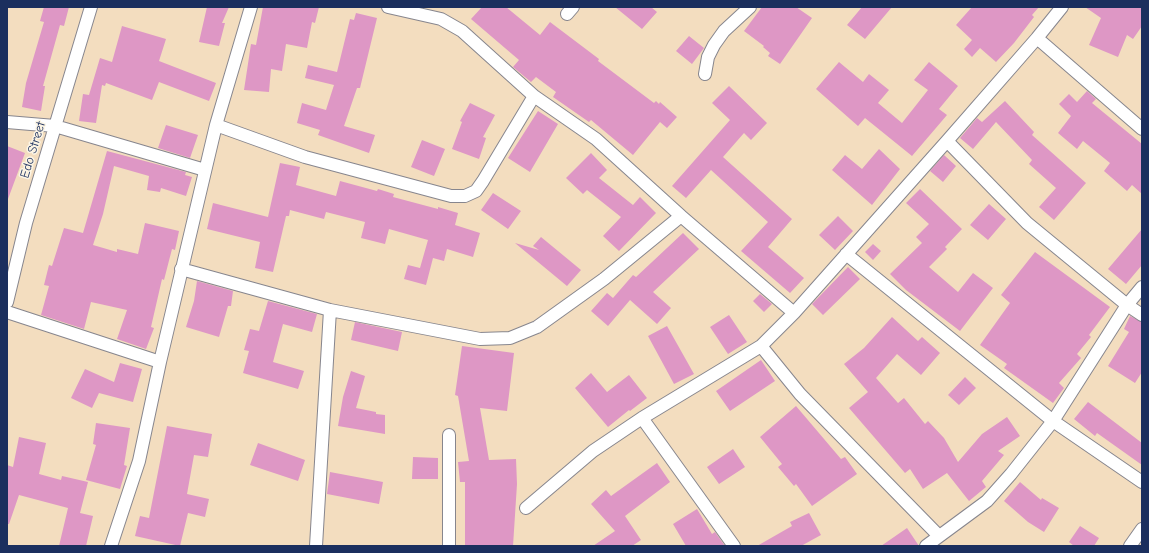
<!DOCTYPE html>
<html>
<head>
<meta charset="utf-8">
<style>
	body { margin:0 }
	#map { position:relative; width:1149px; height:553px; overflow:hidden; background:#f3ddbf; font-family:"Comic Neue",sans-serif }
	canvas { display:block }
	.frame { position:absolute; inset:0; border:8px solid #1b2f5e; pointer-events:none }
</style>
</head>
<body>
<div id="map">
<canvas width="1149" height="553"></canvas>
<div class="frame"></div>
</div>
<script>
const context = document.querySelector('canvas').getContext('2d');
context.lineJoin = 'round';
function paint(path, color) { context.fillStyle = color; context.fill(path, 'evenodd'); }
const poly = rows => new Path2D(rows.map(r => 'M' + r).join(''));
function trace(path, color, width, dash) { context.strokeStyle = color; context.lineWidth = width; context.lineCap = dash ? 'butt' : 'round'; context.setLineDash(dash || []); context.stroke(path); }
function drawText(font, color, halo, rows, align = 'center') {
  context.font = font + ' "Comic Neue",sans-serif'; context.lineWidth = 3; context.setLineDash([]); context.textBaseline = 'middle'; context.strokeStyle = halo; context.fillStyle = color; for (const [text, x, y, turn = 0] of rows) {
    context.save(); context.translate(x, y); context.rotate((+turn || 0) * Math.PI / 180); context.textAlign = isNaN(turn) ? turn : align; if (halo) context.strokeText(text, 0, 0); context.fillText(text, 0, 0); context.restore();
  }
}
paint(poly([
	[44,7,69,7,64,26,60,25,43,86,45,86,41,111,22,107,26,83,44,22,40,21],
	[207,7,229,7,222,23,225,23,219,46,199,42],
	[263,7,319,7,315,23,312,22,307,48,286,44,282,71,271,69,269,92,244,90,251,44,256,45],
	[482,7,506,7,540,35,550,22,599,59,598,61,654,103,656,101,659,104,660,102,677,117,667,128,660,122,633,155,591,120,589,122,553,97,556,92,536,77,531,82,513,67,519,60,471,19],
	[615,7,651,7,657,12,642,29],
	[762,7,796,7,812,18,780,64,768,56,770,53,763,47,764,46,744,31],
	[862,7,892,7,865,39,847,25],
	[972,7,1039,7,1032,15,1034,17,1014,43,996,62,980,48,972,57,964,49,972,40,956,25],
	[1085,7,1142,7,1142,26,1133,39,1127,35,1118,57,1089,45,1101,18],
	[356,13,377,18,360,88,357,88,344,126,375,135,369,153,318,135,320,130,297,123,302,103,326,110,334,85,305,78,308,65,337,72,350,19,354,20],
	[122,26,166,39,159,61,216,83,209,101,159,82,152,100,106,83,105,86,102,85,96,123,79,121,83,94,89,95,100,58,112,62],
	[689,36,704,48,692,64,676,51],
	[839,62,863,82,869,74,889,90,878,103,902,123,928,90,914,80,929,62,958,86,939,109,947,115,912,156,865,118,858,126,816,89],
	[729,86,767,123,751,140,744,133,723,157,792,219,768,247,804,278,790,293,741,251,768,222,711,170,686,198,672,186,730,120,712,103],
	[1087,91,1096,99,1092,103,1142,144,1142,194,1132,185,1127,191,1104,171,1110,163,1083,141,1077,149,1058,133,1071,116,1059,104,1069,94,1077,102],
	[1005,101,1034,132,1032,135,1086,183,1054,220,1039,207,1056,188,1029,164,1032,160,996,122,973,149,960,138,977,118,982,122],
	[470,103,495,115,483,137,486,138,479,159,452,149,462,122,460,121],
	[538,111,558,124,530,172,508,158],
	[166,125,198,135,190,158,158,148],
	[422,140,445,149,434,176,411,167],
	[7,146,25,153,8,199,7,199],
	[879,149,900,169,872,205,832,170,845,155,862,169],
	[107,151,186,172,185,175,192,177,186,196,161,188,160,192,147,190,149,176,114,166,103,214,93,245,117,252,117,249,138,254,145,223,179,231,175,250,172,249,164,280,162,279,151,327,154,328,146,349,117,339,127,310,91,302,84,329,41,315,49,286,44,285,49,265,52,266,64,228,83,233],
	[591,153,607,170,599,178,633,205,640,197,656,213,619,251,603,236,621,217,587,190,583,194,566,178],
	[944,155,956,166,943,182,930,171],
	[280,163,300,167,296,185,336,196,340,181,377,191,378,189,394,194,393,197,438,209,438,207,458,213,455,225,480,233,473,257,447,249,444,261,433,258,426,285,404,279,408,265,420,268,428,240,389,229,385,244,361,238,365,222,326,212,324,219,290,210,289,216,286,216,273,272,255,268,260,242,207,229,213,203,268,217],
	[920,189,962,229,945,247,947,249,929,267,958,292,973,273,993,288,960,331,906,290,890,274,922,243,916,237,929,224,906,203],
	[493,193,521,211,508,229,481,210],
	[989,204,1006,219,988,240,970,225],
	[838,216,853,231,835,250,819,235],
	[1142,229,1142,265,1126,284,1108,269],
	[683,233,699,249,653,292,671,308,657,324,630,300,608,326,591,311,607,293,613,298,633,275,636,277],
	[541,237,581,270,567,286,515,243,539,250,533,246],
	[873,244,881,251,873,260,865,252],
	[1035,252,1110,307,1089,335,1091,337,1077,354,1081,358,1059,383,1064,388,1053,403,1004,368,1007,364,980,345,1010,303,1001,295],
	[848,267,860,279,823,315,812,304],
	[197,281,233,291,231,306,228,306,219,337,186,327,194,301],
	[760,294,772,304,764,312,753,301],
	[268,301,317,314,312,332,283,324,273,362,304,371,298,389,243,373,249,351,244,350,250,329,259,331],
	[729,315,747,342,728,354,710,327],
	[1130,316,1142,322,1142,372,1135,383,1108,366,1129,332,1124,329],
	[892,317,918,341,922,337,940,353,921,375,897,354,876,378,898,403,904,398,925,424,928,421,944,438,958,462,982,434,1007,417,1020,436,998,451,1004,455,982,481,986,487,969,501,947,473,923,489,910,469,905,473,849,408,868,392,844,364,864,348],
	[355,322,402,332,398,351,351,340],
	[667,326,694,374,674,384,648,336],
	[462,346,514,353,507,411,480,408,489,460,516,459,517,484,513,546,465,546,465,482,460,482,458,462,469,461,458,396,455,395],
	[761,360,775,381,730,411,716,391],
	[120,363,142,369,133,402,99,393,92,408,71,398,85,369,114,382],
	[351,371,365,376,356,408,376,412,376,414,385,415,385,434,338,426,343,397],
	[591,373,607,392,629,375,647,398,630,411,629,410,608,427,575,388],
	[965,377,976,388,959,405,948,395],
	[1088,402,1142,443,1142,465,1097,433,1095,436,1074,419],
	[796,406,841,459,845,457,857,474,812,506,796,484,794,486,778,467,782,464,760,437],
	[96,423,130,428,124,465,127,466,120,489,86,480,96,445,93,444],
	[167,426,212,434,208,457,194,455,187,494,209,499,205,517,188,513,180,546,135,536,140,516,149,518],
	[19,437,46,443,39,474,61,480,62,476,88,482,80,513,93,516,86,546,59,546,68,508,19,495,9,524,7,524,7,465,13,467],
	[258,443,305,460,298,481,250,465],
	[733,449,745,467,719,484,707,467],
	[413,457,438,458,438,479,412,479],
	[657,463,670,482,625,516,641,540,632,546,593,546,615,531,591,504,606,490,611,496],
	[330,472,383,482,379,504,327,494],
	[1020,482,1041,500,1042,498,1059,508,1044,532,1028,522,1004,501],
	[697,509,712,534,715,532,725,546,686,546,673,524],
	[809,513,821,535,801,546,757,546,792,526,790,522],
	[1080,526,1099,538,1094,546,1074,546,1069,542],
	[907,528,919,546,881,546]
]), '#de97c5');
const street = poly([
	[388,7,441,19,462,31,534,96,596,139,681,216,794,313],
	[567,14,573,7],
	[1037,38,1142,129],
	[705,74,708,57,714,45,724,31,750,7],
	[7,122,55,126,205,170],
	[216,125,305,157,451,196,465,196,476,191,483,181,534,96],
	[947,141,1027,223,1127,305,1142,315],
	[846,254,1053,421,1142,482],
	[181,269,330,310,480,339,510,338,537,327,604,279,681,216],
	[7,302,26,223,91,7],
	[7,312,160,362,139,461,111,546],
	[761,346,800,394,939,536],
	[160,362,216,125,251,7],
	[642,418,734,546],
	[526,508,593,451,642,418,761,346,794,313,947,141,1037,38,1062,7],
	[316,546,330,310],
	[449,546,449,435],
	[926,546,987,501,1011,474,1053,421,1127,305,1142,287],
	[1130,546,1142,529]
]);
trace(street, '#87868e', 14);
trace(street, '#fff', 12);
drawText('13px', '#1b2f5e', '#fcf5e5', [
	["Edo Street",33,150,-73]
]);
</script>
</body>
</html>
